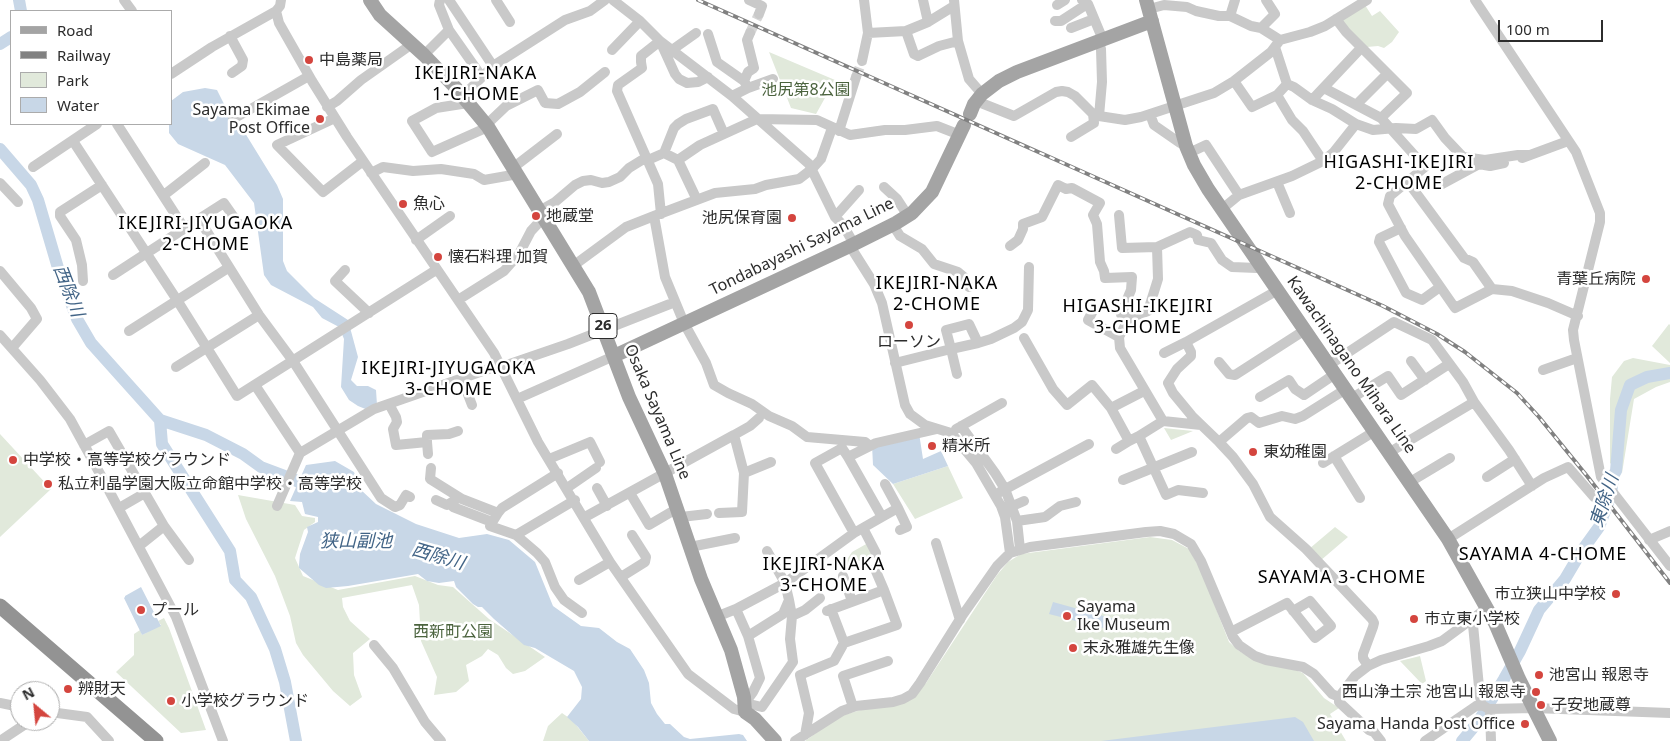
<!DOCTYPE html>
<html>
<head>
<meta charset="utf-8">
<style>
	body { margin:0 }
	#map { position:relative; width:1670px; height:741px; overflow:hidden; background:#fff; font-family:"Noto Sans",sans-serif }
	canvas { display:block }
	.legend { position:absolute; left:10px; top:10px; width:162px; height:115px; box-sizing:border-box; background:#fff; border:1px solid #ababab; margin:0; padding:6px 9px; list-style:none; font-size:15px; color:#2c2c2c }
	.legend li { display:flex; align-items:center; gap:10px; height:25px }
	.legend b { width:25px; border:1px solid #ababab }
	.north { position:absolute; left:10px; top:681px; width:50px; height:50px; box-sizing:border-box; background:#fff; border:1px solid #ababab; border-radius:50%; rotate:332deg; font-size:14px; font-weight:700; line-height:20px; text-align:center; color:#2c2c2c }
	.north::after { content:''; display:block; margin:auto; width:18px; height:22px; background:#d4453e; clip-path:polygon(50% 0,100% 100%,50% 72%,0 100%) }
	.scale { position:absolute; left:1498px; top:20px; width:105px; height:22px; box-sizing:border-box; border:2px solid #2c2c2c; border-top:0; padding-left:6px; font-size:15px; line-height:18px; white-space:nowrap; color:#2c2c2c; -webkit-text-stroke:4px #fff; paint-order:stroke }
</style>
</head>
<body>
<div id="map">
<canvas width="1670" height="741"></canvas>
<ul class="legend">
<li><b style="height:6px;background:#a4a4a4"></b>Road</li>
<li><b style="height:6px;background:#818181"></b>Railway</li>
<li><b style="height:14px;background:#e1e9db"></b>Park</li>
<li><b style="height:14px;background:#c8d7e7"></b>Water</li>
</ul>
<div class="north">N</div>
<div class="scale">100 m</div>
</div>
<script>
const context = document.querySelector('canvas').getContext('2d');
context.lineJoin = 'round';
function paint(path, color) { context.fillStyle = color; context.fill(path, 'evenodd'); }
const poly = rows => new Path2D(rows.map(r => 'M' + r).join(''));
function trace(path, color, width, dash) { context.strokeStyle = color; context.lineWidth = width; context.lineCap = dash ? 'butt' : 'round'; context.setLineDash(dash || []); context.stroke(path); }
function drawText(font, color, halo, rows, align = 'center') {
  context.font = font + ' "Noto Sans","Noto Sans JP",sans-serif'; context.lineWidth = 5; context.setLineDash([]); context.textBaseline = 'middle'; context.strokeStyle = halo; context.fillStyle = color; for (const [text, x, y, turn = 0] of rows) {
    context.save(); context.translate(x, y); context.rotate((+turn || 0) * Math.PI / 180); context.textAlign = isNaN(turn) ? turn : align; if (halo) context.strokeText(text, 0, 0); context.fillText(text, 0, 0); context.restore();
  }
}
paint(poly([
	[1365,5,1372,16,1380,11,1399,32,1392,42,1384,48,1378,46,1367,47,1340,20],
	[769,52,835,80,816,114,791,108],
	[1669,324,1670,325,1670,363,1652,346],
	[1633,358,1670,365,1670,382,1656,387,1634,399,1622,473,1610,463,1610,399,1612,377,1624,361],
	[1164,428,1193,431,1171,440],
	[0,434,51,489,0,537],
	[948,466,963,498,915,519,893,484],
	[238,495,295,505,302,516,315,518,315,522,304,530,295,558,303,576,338,590,415,576,438,585,453,587,489,619,545,657,525,671,513,674,506,668,498,655,488,649,482,656,466,665,469,681,456,692,434,695,437,677,421,641,419,605,412,585,342,598,343,607,350,621,370,639,353,653,354,675,362,697,350,706,333,691,303,655,296,643,290,616,275,576,246,519],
	[1335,527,1348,537,1320,561,1309,549],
	[1150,537,1172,540,1189,549,1202,573,1229,642,1239,651,1260,663,1285,666,1303,673,1324,698,1339,708,1330,714,1346,741,805,741,840,716,861,710,896,705,926,683,997,575,1008,562,1021,554],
	[868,543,872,553,869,557,845,567,844,564,852,552],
	[164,618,169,628,206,730,181,733,116,672,134,655,134,634,140,630,142,635,161,625,158,621],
	[1420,656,1426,681,1422,684,1400,661],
	[562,713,572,720,589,741,543,741,548,726]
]), '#e1e9db');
paint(poly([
	[205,88,217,90,234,124,245,133,277,185,283,199,283,261,287,271,314,298,348,320,358,357,351,380,357,386,368,386,376,390,377,405,368,410,358,406,349,400,341,387,344,339,339,327,322,318,313,307,271,285,264,275,254,203,225,165,178,144,169,133,169,124,171,124,171,101,183,92],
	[919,433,923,459,941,451,948,466,893,484,873,465,872,445],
	[335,461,354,472,360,489,376,504,416,524,459,538,487,534,509,540,535,562,553,606,581,626,599,628,617,642,630,649,644,670,649,683,651,703,657,714,665,724,670,724,684,737,690,739,739,734,743,735,747,741,589,741,578,727,567,717,581,699,582,687,574,671,535,648,524,645,494,619,482,607,478,607,473,604,456,587,454,581,439,583,427,581,418,574,348,586,326,588,319,585,299,568,299,565,300,554,308,532,307,527,318,522,318,517,305,514,302,502,290,501,306,465],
	[141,587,161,626,142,635,124,598,125,597,125,596],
	[1053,602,1118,620,1115,631,1049,614],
	[1295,717,1303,722,1314,741,1101,741]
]), '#c8d7e7');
trace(poly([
	[19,0,21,11],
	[0,44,11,37],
	[0,149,31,185,38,200,58,268,77,319,91,343,160,420,206,435,243,454,261,467,293,479,313,490],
	[160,420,162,444,230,551,235,580,251,597,275,649,285,682,296,741],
	[1462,741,1478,722,1504,679,1520,651,1539,610,1565,579,1581,552,1599,527,1611,495,1613,476,1616,471,1621,410,1630,385,1647,377,1670,373]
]), '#c8d7e7', 12);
trace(poly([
	[750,33,759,14],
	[856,77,862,61]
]), '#d5d5d5', 10, [10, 5]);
trace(poly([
	[124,0,132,11],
	[449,0,493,66],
	[496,0,510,22],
	[613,0,640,21,660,41,732,96,809,164,835,217,843,225,854,244],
	[749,0,762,6,759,14],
	[923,0,928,22],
	[954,0,958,41,969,79,982,94],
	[1082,0,1088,4,1103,40],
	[1475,0,1576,152,1600,213,1600,222,1573,330,1574,340,1601,477,1670,566],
	[1057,5,1065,0],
	[1149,9,1164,5,1187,7,1196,11,1219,16,1230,16,1251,26,1261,28,1280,40,1310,32,1325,26,1367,0],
	[276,11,279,23,312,81,347,137,494,353,538,442,610,562,688,674,734,709,745,712],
	[1230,16,1235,0],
	[1055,21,1061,21,1087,4],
	[1071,28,1094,19],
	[1261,28,1275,14,1266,0],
	[449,30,482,77],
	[906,31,914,54,918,56,939,46,958,41],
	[868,33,906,31,928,22,954,6],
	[708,34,717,62,744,81,748,88],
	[230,36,243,60,242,66,232,73],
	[1275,47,1287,84,1294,87,1312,100,1332,109,1356,124],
	[612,50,640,21],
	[672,50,696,33],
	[424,55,449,30,439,5,440,0],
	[862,61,868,33,864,0],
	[171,74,212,47,276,11,280,6,281,0],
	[744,81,748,72,754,68,747,40,750,33],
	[1234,81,1252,107,1277,95,1287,84],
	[1324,88,1381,118,1407,93,1346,32,1336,19],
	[463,96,493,66,565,20,590,11,605,0],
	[732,96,748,88,773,79],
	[1312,100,1361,48],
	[976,101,1014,116,1056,92,1062,91,1068,92,1075,96,1093,114,1099,116,1125,120,1141,117,1214,93,1234,81,1271,52,1280,40],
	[468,103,436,108,412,121,432,152,488,127],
	[1357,104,1387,74],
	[327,107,337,101,361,80,412,44],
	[1150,114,1154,125,1180,143,1185,142],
	[1099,116,1102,82,1101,49,1099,42],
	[335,118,277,145,323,192,363,161],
	[1381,118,1425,167,1390,196,1388,204,1405,236,1455,308,1492,289,1512,291,1548,303,1578,316],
	[233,119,309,76],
	[117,124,184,228],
	[486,125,506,106,538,90,545,103,558,104,580,92,605,72],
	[839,131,856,77],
	[1071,137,1094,123,1093,114],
	[73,141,177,300,237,396,436,270],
	[664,153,674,128,678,124,686,119,713,109,724,134],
	[1189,153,1206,145,1239,195],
	[1522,158,1568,141],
	[678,160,697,200],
	[1323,161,1333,153,1356,124,1373,130,1396,128,1416,129,1432,120,1445,138,1463,157,1485,160,1518,155,1529,155],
	[33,167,97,124],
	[514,167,557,134],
	[371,173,383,167,413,171,441,169,474,174,484,180,518,174],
	[1277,182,1290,213],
	[1408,182,1464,258,1473,262,1492,289],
	[0,183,18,202],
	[1442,184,1479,164,1490,166,1504,163],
	[884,187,897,199,908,216],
	[164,195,205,163],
	[1222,209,1239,195,1292,176,1323,161,1303,131,1292,120,1277,95],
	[539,211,555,202,575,185,583,181,591,180,602,183,609,182,620,177,629,168,642,160,648,160,664,153,678,160,700,145,757,119,817,120,850,135,885,130,905,130,937,126,960,135],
	[661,214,658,184,617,91,618,85,642,68,641,62,641,56,660,41,675,74,679,79,687,83,698,82,708,77],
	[1119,215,1122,248,1157,247,1158,279,1148,311,1129,318,1119,337,1120,348,1163,421],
	[654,216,665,277,684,323,706,363,714,385,728,393,752,404,769,416,792,426,807,437,865,442,870,446],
	[835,217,859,190],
	[199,219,224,203,238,223],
	[893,225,900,236,922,249,934,264,958,272,964,277,969,287],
	[1401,228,1380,238,1379,242,1406,293,1422,300,1440,287],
	[416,240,450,216],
	[850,246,874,284,882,303,905,405,910,414,925,425,951,433,976,463,1001,506,1005,517,1010,553],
	[1010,246,1018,240,1023,229,1023,224,1042,217,1058,185,1066,189,1072,188,1100,203,1093,215,1097,224,1100,262,1104,271,1105,278,1132,277,1131,290,1121,314,1129,318],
	[1157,247,1190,232,1197,235,1198,240,1211,243,1222,260,1232,267,1257,268,1261,265],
	[573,266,626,227,654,216,715,193,755,189,766,185,799,179,812,169,821,159,832,128],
	[345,270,335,281,369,313],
	[0,271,31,308,37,319,12,348],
	[113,275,199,219,259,315,293,361,381,498,395,507,400,505,406,495,410,497],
	[83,281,82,265,76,240,60,216,60,212,102,185],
	[1278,290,1186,342,1191,352,1191,356,1177,369,1168,383,1173,393,1192,416,1219,442,1233,457,1253,484,1270,517,1306,549,1372,619,1374,623,1373,627,1363,654,1363,658,1368,666],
	[458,300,504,271,519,254,531,231,543,218],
	[1094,309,1088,320,1119,337],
	[129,331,228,268],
	[0,335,40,380,70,419,105,483,176,617,223,741],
	[1024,338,1053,389,1067,405,1092,385,1111,408,1129,441,1116,449],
	[978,343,991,339,1014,328,1022,322,1028,310,1029,267],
	[1164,353,1186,342],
	[1411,361,1425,380],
	[1219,362,1229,374,1235,375,1305,330],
	[895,363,951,349,978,343,969,324,946,330,951,349,957,374],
	[1329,365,1394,322,1432,340,1463,382,1474,402,1509,450,1532,486],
	[176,367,259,315],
	[501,367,568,344,675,302],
	[1543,370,1577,358],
	[462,379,472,405],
	[255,385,300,453],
	[1260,397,1289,380,1295,389,1304,395,1335,374],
	[1352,398,1388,376,1401,395,1449,364],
	[517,399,614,356],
	[389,404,396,417,397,422,393,429,396,445,427,442,427,435,449,434,458,431],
	[1111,408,1144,391],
	[961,426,995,473,1005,489,1017,521,1020,549],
	[956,429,1002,403],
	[1139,436,1163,421,1201,425],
	[1129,441,1139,436,1166,495,1178,490,1203,493],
	[427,442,428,454],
	[1219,442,1247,418,1251,417,1259,423,1282,416,1295,419,1303,416,1346,389],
	[84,445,109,431,164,526,139,546],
	[1390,452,1474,402],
	[1334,456,1360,498],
	[848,457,842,448,815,463,854,533,882,517],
	[549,459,590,442,600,462],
	[1323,463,1375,431],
	[431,468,430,479,462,499,498,513,502,508,558,473],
	[744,473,771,462],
	[1487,477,1515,459],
	[1123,480,1192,452],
	[1410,482,1450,458],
	[885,484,898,508],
	[567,488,596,468],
	[597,488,607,506],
	[1000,492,1089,444],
	[630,493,649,525,678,508],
	[436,500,447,505,457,499],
	[277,506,300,453,374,409,500,365],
	[453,507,492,522],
	[119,508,145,493],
	[1008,508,1024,501],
	[498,513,490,526,516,535,537,553,545,562,555,587,564,600,582,613],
	[719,513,742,512,744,473,734,435,750,426,759,418],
	[585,517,734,435],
	[681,517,707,514],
	[1017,521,1045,517,1060,506,1076,502],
	[164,526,189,560],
	[863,528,876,553],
	[900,530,907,527,898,508,882,517,848,457,876,443,937,429],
	[516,535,575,500],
	[1448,539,1544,478,1568,467,1594,497],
	[1649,540,1670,531],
	[936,543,960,620],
	[690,547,735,538],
	[767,551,785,583,789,600,783,614,748,636,760,678,753,692,745,703,762,707,793,662,790,639,792,616,789,600],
	[843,576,852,601],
	[621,577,645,562,646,557,632,535],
	[579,580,610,562],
	[736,609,748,636],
	[831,609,844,643],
	[827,611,884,590],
	[792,616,805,610,820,598],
	[716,617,736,609,785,583,854,533],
	[1470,621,1473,625,1480,697,1482,705,1489,709,1533,708,1670,713],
	[1231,632,1287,603,1315,638,1331,626,1310,601,1293,611],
	[374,645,393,668,425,722,441,741],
	[1339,697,1355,676,1368,666,1381,660,1429,646,1442,641,1487,608],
	[1339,697,1339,702,1369,730,1374,732,1381,741],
	[0,703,20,707],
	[853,707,843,676,888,661],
	[1490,709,1491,741],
	[50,712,87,717,109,741],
	[805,735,809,713,800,675,834,661,844,643,897,625,884,590,875,569],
	[0,741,30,721],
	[795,741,842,711,856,706,893,702,903,699,912,694,920,683,962,616,997,566,1010,553,1030,547,1146,532,1160,531,1174,534,1191,544,1201,561,1233,637,1239,645,1255,656,1266,660,1303,667,1314,674,1332,694,1339,697],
	[1425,741,1476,706,1482,705]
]), '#c9c9c9', 10);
trace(poly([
	[370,0,380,15,424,55,455,87,488,127,589,292,629,397,665,474,701,579,731,650,744,697,745,712,755,719,775,741],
	[1146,0,1186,146,1194,165,1208,189,1448,539,1495,623,1519,679,1550,741],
	[970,114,974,104,982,94,999,81,1017,72,1152,21],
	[614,356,850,246,896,223,912,213,932,192,964,125]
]), '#a4a4a4', 14);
trace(poly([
	[0,606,156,741]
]), '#939393', 15);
const rail = poly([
	[698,0,1383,306,1437,334,1465,352,1517,393,1539,417,1587,476,1670,583]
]);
trace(rail, '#818181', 4);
trace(rail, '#fff', 2, [5.5]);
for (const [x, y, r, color] of [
	[309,60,5,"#d4453e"],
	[320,119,5,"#d4453e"],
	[403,204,5,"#d4453e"],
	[536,216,5,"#d4453e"],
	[792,218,5,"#d4453e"],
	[438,257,5,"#d4453e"],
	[1646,279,5,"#d4453e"],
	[909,325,5,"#d4453e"],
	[932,446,5,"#d4453e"],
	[1253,452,5,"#d4453e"],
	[13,460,5,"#d4453e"],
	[48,484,5,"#d4453e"],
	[1616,594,5,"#d4453e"],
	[141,610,5,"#d4453e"],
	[1067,616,5,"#d4453e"],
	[1414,619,5,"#d4453e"],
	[1073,648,5,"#d4453e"],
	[1539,675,5,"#d4453e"],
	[68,689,5,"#d4453e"],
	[1536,692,5,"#d4453e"],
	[171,701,5,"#d4453e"],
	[1541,705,5,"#d4453e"],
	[1525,724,5,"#d4453e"]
]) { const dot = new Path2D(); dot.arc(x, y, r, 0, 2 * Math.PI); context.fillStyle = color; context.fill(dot); trace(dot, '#fff', 2); }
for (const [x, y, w] of [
	[603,326,28]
]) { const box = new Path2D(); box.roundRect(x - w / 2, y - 12.5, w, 25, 4); context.fillStyle = '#fff'; context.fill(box); trace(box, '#2c2c2c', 1); }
drawText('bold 15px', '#2c2c2c', null, [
	["26",603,326]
]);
drawText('16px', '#2c2c2c', '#fff', [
	["中島薬局",319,60],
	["Sayama Ekimae",310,110,"right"],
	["Post Office",310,128,"right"],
	["魚心",413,204],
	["地蔵堂",546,216],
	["池尻保育園",782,218,"right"],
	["懐石料理 加賀",448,257],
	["青葉丘病院",1636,279,"right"],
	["ローソン",909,342,"center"],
	["精米所",942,446],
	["東幼稚園",1263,452],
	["中学校・高等学校グラウンド",23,460],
	["私立利晶学園大阪立命館中学校・高等学校",58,484],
	["市立狭山中学校",1606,594,"right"],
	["Sayama",1077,607],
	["Ike Museum",1077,625],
	["プール",151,610],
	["市立東小学校",1424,619],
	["末永雅雄先生像",1083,648],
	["池宮山 報恩寺",1549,675],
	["辨財天",78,689],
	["西山浄土宗 池宮山 報恩寺",1526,692,"right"],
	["小学校グラウンド",181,701],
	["子安地蔵尊",1551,705],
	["Sayama Handa Post Office",1515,724,"right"]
], 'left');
drawText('16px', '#4b633e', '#fff', [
	["池尻第8公園",806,90],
	["西新町公園",453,632]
]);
drawText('16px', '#2c2c2c', '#fff', [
	["Tondabayashi Sayama Line",802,247,-26],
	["Kawachinagano Mihara Line",1351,365,55],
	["Osaka Sayama Line",657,412,67]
]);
context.letterSpacing = '1px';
drawText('18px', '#000', '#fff', [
	["IKEJIRI-NAKA",476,74],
	["1-CHOME",476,95],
	["HIGASHI-IKEJIRI",1399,163],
	["2-CHOME",1399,184],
	["IKEJIRI-JIYUGAOKA",206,224],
	["2-CHOME",206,245],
	["IKEJIRI-NAKA",937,284],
	["2-CHOME",937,305],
	["HIGASHI-IKEJIRI",1138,307],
	["3-CHOME",1138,328],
	["IKEJIRI-JIYUGAOKA",449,369],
	["3-CHOME",449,390],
	["SAYAMA 4-CHOME",1543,555],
	["IKEJIRI-NAKA",824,565],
	["3-CHOME",824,586],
	["SAYAMA 3-CHOME",1342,578]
]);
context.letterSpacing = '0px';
drawText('italic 18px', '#426486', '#fff', [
	["西除川",68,291,69],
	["東除川",1605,501,-72],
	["狭山副池",356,542],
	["西除川",438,557,16]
]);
</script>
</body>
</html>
